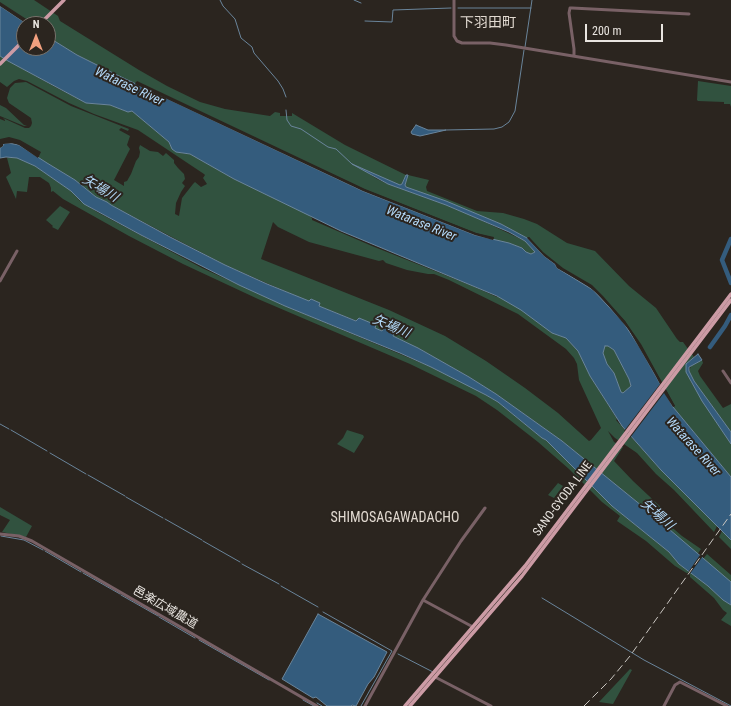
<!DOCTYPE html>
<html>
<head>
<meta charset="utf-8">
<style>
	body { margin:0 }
	#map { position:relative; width:731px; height:706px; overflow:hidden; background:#2b251f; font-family:"Roboto Condensed",sans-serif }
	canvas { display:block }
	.north { position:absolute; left:16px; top:16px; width:40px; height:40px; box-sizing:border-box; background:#2b251f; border:1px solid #77726c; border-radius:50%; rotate:0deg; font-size:11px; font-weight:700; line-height:16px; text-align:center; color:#e9e5e0 }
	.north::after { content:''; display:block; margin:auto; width:14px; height:18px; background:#f2a07f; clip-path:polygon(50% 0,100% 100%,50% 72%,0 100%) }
	.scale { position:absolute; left:585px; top:24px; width:78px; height:18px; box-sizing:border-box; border:2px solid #e9e5e0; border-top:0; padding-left:5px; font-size:12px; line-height:14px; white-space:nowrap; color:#e9e5e0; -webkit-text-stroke:3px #2b251f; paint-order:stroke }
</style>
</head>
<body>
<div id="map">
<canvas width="731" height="706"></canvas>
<div class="north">N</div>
<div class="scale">200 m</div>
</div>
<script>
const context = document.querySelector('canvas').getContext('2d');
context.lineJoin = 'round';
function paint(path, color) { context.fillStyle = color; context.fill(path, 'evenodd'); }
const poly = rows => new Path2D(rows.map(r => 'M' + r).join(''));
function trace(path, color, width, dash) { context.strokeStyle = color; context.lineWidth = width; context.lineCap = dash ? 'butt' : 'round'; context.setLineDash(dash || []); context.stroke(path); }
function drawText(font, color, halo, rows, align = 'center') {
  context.font = font + ' "Roboto Condensed","Noto Sans JP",sans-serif'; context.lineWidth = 4; context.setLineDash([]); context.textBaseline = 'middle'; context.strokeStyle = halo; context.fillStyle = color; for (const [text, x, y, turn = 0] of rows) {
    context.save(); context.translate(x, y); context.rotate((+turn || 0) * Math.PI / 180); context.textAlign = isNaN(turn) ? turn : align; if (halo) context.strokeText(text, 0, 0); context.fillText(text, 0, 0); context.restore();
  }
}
paint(poly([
	[0,0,34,0,58,16,60,21,139,70,167,86,200,102,225,109,270,116,275,112,280,113,280,116,292,116,292,113,345,145,406,175,402,184,399,185,359,167,377,179,388,184,446,205,470,215,525,241,535,252,531,254,526,252,522,248,509,243,493,240,494,237,476,233,365,189,137,81,135,84,77,55,48,37,48,24,34,24,0,2],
	[0,56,55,87,86,103,110,105,128,112,132,111,169,142,170,145,181,153,190,154,197,158,234,179,306,213,312,218,312,220,372,246,470,285,497,297,497,296,521,309,552,333,566,338,578,351,590,376,617,419,616,420,661,470,717,526,714,532,674,490,656,474,637,453,615,438,608,431,614,442,623,447,614,461,633,481,664,510,666,514,666,520,668,524,682,536,701,549,697,555,642,506,562,441,496,394,469,377,418,348,393,336,384,328,383,331,374,328,376,325,357,321,319,306,311,299,310,302,225,265,111,205,107,202,96,197,75,180,38,158,41,152,20,140,9,137,0,139,0,119,5,121,5,120,3,118,25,128,29,128,31,126,32,123,31,118,9,103,7,98,10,88,15,83,26,82,71,106,129,129,128,131,121,128,119,130,130,136,127,145,130,149,114,180,124,186,124,182,127,181,131,174,136,161,139,157,140,152,139,148,140,145,150,151,158,152,163,156,166,153,174,160,174,163,178,168,184,174,185,179,182,183,185,186,181,192,176,203,175,214,179,216,182,198,193,184,195,182,201,187,207,184,203,178,205,175,204,174,138,130,94,114,69,103,27,81,19,79,14,81,7,87,0,82],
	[273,222,278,227,309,242,379,261,383,260,386,263,407,270,428,274,434,274,449,280,518,314,566,349,574,358,577,364,579,380,601,428,591,440,589,441,558,413,525,388,486,361,445,336,389,310,261,259],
	[698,81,731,86,731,107,730,104,724,104,724,102,698,101,697,100],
	[0,105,6,108,24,125,27,126,24,126,0,116],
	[7,158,17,158,35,166,71,191,80,201,97,212,202,268,285,306,431,367,465,383,498,402,542,438,546,440,612,506,669,552,679,564,708,586,723,600,731,605,731,626,721,620,727,613,723,610,714,598,690,577,690,575,675,566,646,541,617,521,620,516,602,502,569,469,538,442,497,410,476,396,410,364,258,299,183,264,129,236,63,199,53,191,51,192,51,188,49,183,40,177,29,177,27,192,17,191,16,199,6,177,11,173],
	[408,175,429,180,426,187,427,191,477,211,503,213,524,219,537,224,567,243,595,251,629,286,656,308,677,339,680,342,683,342,694,357,686,364,691,382,731,444,731,477,673,407,675,406,641,344,625,321,603,296,592,285,563,268,543,252,529,237,527,238,501,224,406,187,405,185],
	[60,206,70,212,58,230,52,227,53,226,46,220],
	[605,346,608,346,614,350,629,379,631,386,623,393,621,392,614,373,607,364,603,353],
	[702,360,703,363,698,371,700,376,723,408,731,404,731,432,694,381,689,371,691,366],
	[347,430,363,435,364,437,354,453,337,444,343,438],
	[558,483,563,486,554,498,548,495],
	[0,507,32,526,26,537,2,532,10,520,0,515],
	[722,531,731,540,731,549,719,537],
	[707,554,731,575,731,582,703,559],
	[630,669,632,670,613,704,599,702]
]), '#31523f');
const water = poly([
	[0,6,27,24,24,24,24,48,48,48,48,37,77,55,117,75,363,191,475,235,509,243,522,248,526,252,531,254,535,252,525,241,509,232,446,205,388,184,352,164,400,185,402,184,406,175,408,175,405,185,406,187,446,201,501,224,527,238,544,256,555,264,557,268,593,290,623,322,640,348,673,407,731,477,731,540,661,470,622,426,590,376,578,351,566,338,552,333,521,310,497,296,341,231,234,179,197,158,190,154,176,152,172,149,169,142,132,111,128,112,110,105,86,103,8,61,0,56,0,6],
	[605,346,608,346,614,350,629,379,631,386,623,393,621,392,614,373,607,364,603,353,605,346],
	[416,125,428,130,446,130,420,136,412,134,411,132,416,125],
	[8,143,19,145,47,163,75,180,96,197,107,202,111,205,170,237,225,265,267,284,309,301,311,299,320,303,319,306,356,321,359,318,376,325,375,328,382,331,384,328,394,333,393,336,418,348,469,377,496,394,562,441,642,506,731,582,731,605,723,600,708,586,679,564,669,552,612,506,546,440,542,438,498,402,486,395,431,367,400,353,285,306,239,285,141,235,84,204,71,191,35,166,17,158,6,157,0,158,0,148,3,146,3,144,8,143],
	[698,354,702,360,691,366,689,367,689,371,694,381,731,432,731,444,702,401,686,372,686,364,698,354],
	[318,614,387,652,374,677,368,684,356,706,352,705,351,706,327,706,316,697,313,698,282,679,318,614]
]);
paint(water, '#345c7d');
trace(water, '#6a859b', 1);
paint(poly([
	[0,4,28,22,29,24,27,24,0,6],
	[136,82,364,189,476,233,494,238,493,240,475,235,363,191,135,84],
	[8,141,20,143,39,156,38,158,19,145,13,143,3,144,3,146,0,148,1,143],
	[529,237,545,255,556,263,558,266,594,288,625,321,642,347,675,406,673,407,664,393,630,438,624,431,660,384,654,373,629,330,601,297,587,285,557,268,555,264,544,256,527,238],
	[700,555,703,556,689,575,687,574]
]), '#2b251f');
trace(poly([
	[220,0,223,6,235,19,241,38,252,47,254,53,278,81,283,89,286,97],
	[354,0,361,3],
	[458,8,531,8],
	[365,21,392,22,393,10,451,8],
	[525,47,532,0],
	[286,110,287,120,291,126,301,129,328,147,336,149,352,164],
	[446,130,494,129,502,127,509,122,515,111,524,50],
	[0,424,9,429],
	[11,430,47,451],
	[50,453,86,474],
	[88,475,125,496],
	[126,497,163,518],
	[165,519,202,540],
	[1,536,24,540,43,550],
	[203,541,240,562],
	[45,551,81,572],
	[242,564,279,584],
	[83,573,120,594],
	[281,586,318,607],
	[121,595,158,616],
	[542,598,644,660,731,706],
	[323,612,392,651,361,706],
	[159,617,195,638],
	[199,640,269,680],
	[398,654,433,672],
	[303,700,314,706],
	[317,703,322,706]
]), '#6a859b', 1);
trace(poly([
	[731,239,722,260,731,283],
	[710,347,725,326,731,315]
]), '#345c7d', 4.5);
trace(poly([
	[454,0,454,36,457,41,462,43,490,43,506,45,731,82],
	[574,56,574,49,569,13,570,8,572,8,689,14],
	[0,281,17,251],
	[723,371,731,383],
	[0,534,19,536,32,541,317,706],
	[423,600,473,627],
	[435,677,491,706],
	[365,706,423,600,461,541,485,508],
	[664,706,675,685,680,682,727,706]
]), '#796166', 3);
trace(poly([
	[40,24,64,0],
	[0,64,24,40],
	[405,706,525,566,731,294],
	[410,706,522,576,731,300]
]), '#cc9ba5', 3.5);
trace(poly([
	[584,706,611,679,630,656,731,514]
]), '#cac6c1', 1, [8, 4]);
drawText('12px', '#e9e5e0', '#2b251f', [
	["SANO-GYODA LINE",563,499,-53],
	["邑楽広域農道",165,608,30]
]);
drawText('italic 13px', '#b3d9f9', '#2b251f', [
	["Watarase River",129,87,25],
	["矢場川",100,189,31],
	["Watarase River",421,224,22],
	["矢場川",391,327,23],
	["Watarase River",693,447,48],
	["矢場川",657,515,41]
]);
drawText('14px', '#e1d9d0', '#2b251f', [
	["下羽田町",488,23],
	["SHIMOSAGAWADACHO",395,518]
]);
</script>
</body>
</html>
